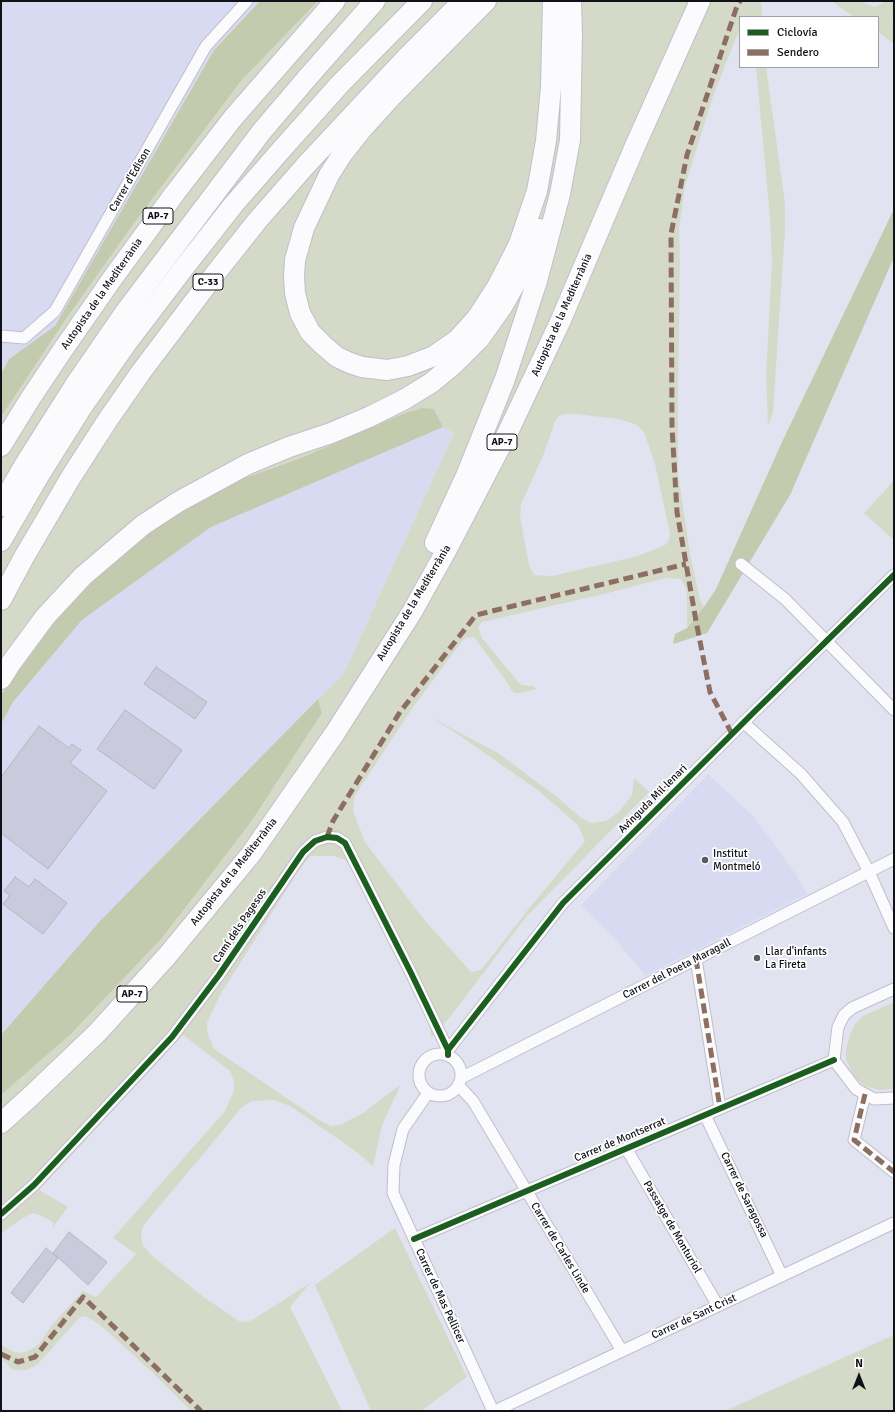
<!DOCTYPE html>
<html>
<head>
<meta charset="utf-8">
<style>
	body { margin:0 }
	#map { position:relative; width:895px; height:1412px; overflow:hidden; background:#e2e3f0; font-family:Signika,sans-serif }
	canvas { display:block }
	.frame { position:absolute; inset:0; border:2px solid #101119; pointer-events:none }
	.legend { position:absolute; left:739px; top:16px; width:140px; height:52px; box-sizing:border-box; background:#fff; border:1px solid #9fa0a3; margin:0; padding:5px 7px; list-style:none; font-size:12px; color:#101119 }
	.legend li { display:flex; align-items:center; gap:8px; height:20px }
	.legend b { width:20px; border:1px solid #9fa0a3 }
	.north { position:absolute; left:839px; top:1356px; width:40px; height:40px; -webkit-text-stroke:3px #fff; paint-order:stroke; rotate:0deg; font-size:11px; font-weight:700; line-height:16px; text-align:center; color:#101119 }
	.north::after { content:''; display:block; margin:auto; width:14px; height:18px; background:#101119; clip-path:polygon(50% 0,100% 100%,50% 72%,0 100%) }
</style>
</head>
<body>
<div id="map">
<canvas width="895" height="1412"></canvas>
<div class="frame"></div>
<ul class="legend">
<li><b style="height:5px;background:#1b5e20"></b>Ciclovía</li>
<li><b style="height:5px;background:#8d6e63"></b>Sendero</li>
</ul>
<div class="north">N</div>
</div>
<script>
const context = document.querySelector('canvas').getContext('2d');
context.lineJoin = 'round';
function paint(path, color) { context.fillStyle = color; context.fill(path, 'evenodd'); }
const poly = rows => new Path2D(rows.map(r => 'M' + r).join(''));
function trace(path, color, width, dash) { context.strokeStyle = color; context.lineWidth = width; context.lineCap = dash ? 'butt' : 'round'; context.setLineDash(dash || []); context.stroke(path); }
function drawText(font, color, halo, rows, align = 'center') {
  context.font = font + ' Signika,sans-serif'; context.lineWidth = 3.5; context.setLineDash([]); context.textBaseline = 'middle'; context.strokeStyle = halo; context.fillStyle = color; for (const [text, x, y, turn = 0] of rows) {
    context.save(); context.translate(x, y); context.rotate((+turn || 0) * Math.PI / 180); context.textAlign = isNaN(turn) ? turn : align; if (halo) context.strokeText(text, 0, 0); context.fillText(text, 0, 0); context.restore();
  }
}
paint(poly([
	[1,1,260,1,214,50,55,326,9,359,1,374],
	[442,427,454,433,344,673,101,920,1,1035,1,724,13,702,82,620,211,527],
	[708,774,753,816,797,876,807,894,645,976,617,941,581,905]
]), '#d8daf1');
paint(poly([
	[318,1,761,1,762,17,740,17,740,28,712,99,685,186,679,229,680,263,678,395,678,473,690,553,700,600,704,607,687,628,687,600,686,589,681,579,666,578,608,593,482,622,478,627,482,638,518,682,522,685,533,686,537,689,521,693,515,693,512,691,504,678,474,637,466,638,463,640,411,710,356,794,354,799,353,811,365,842,422,917,471,972,481,970,527,911,585,841,578,825,539,791,456,733,428,716,498,753,557,797,581,818,591,823,606,821,619,812,632,795,634,778,649,792,526,917,450,1017,431,1038,430,1028,397,955,356,874,345,860,334,856,310,856,299,870,220,995,207,1023,207,1032,214,1049,319,1120,331,1126,340,1125,363,1113,401,1084,382,1125,373,1167,363,1157,344,1143,290,1106,274,1100,252,1101,241,1108,206,1151,146,1222,142,1229,141,1237,143,1245,151,1255,205,1298,239,1321,247,1322,254,1319,310,1283,290,1307,342,1411,191,1411,152,1372,99,1324,87,1317,84,1316,80,1317,38,1364,27,1370,15,1370,12,1369,1,1358,1,1345,12,1351,20,1353,28,1351,38,1345,52,1325,83,1291,96,1297,136,1254,113,1238,225,1111,234,1091,234,1081,230,1071,183,1035,39,1190,68,1207,53,1227,53,1223,50,1220,34,1213,28,1215,1,1233,1,1095,70,1035,162,938,251,822,322,713,318,699,344,673,454,433,443,427,434,409,418,409,406,412,296,460,216,488,71,600,1,695,1,417,64,322,132,226,241,81],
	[565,414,576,414,618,419,635,424,640,428,644,432,655,464,670,534,669,540,665,545,638,556,552,576,534,575,529,565,520,516,521,504,543,456,556,419,560,415],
	[831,1,860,1,875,7,886,1,894,1,894,15,892,22,894,25,894,44,878,32,878,17,854,17],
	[756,67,766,67,785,203,785,233,784,244,773,412,768,426,766,376,772,261,770,218],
	[894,477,894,540,864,513,892,483],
	[894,1002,894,1089,879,1090,865,1086,855,1078,846,1060,846,1049,850,1035,855,1024,863,1016],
	[395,1228,467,1377,421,1411,371,1411,315,1285],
	[894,1335,894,1411,725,1411]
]), '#d5dac8');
paint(poly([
	[260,1,318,1,241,81,132,226,64,322,1,417,1,374,9,359,55,326,214,50],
	[894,209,894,257,790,495,707,633,673,644,675,634,687,628,704,607,716,589,782,442],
	[423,408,434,409,443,427,211,527,82,620,13,702,1,724,1,695,71,600,138,541,216,488,296,460,407,412],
	[318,699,322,713,251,822,162,938,70,1035,1,1095,1,1035,101,920]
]), '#c4caad');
const building = poly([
	[156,667,207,702,195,719,144,684,156,667],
	[125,710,182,750,154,789,97,749,125,710],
	[39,726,69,748,72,744,81,750,70,763,107,791,48,869,1,833,1,777,39,726],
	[15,877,29,887,35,879,67,903,43,934,3,904,10,895,4,891,15,877],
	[69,1232,107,1262,88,1285,53,1253,69,1232],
	[46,1248,58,1258,23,1303,11,1293,46,1248]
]);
paint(building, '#c9cadc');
trace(building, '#b5b6c0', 1);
const street = poly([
	[1,336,24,338,55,311,206,46,247,1],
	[741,564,785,599,894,710],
	[743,722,801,774,843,822,869,872,894,928],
	[696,959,720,1108],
	[894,989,852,1008,844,1015,838,1027,834,1060,856,1089,874,1099,894,1098],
	'419 1075a21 21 0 1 1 42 0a21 21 0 1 1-42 0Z',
	[448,1055,448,1050,563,903,752,714,894,575],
	[461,1078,894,859],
	[458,1085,473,1101,622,1351],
	[428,1093,403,1129,394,1165,393,1193,493,1411],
	[865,1094,854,1140,894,1172],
	[705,1115,782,1276],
	[626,1148,718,1306],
	[1,1214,34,1185,172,1037,219,975,303,852,315,841,327,837,337,838,345,843,411,973,448,1050],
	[414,1239,834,1060],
	[495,1411,894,1223]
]);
const highway = poly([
	[486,1,391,97,362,129,343,153,329,175,304,228,295,260,294,277,295,293,300,313,310,332,323,345,337,357,350,363,362,367,387,370,408,366,434,356,457,340,477,318,497,287,519,244,537,191,546,141,551,87,553,1],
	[1,446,30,399,62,351,112,279,175,193,233,118,335,1],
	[1,506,25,464,75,385,126,311,262,131,308,77,375,1],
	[1,541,40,474,82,407,126,344,183,269,234,204,282,149,340,84,422,1],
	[435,543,466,476,505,379,537,281,560,194,570,140,572,33,571,1],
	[1,600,24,557,71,477,107,421,141,372,215,274,257,221,306,165,406,58,463,1],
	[1,679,11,663,45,617,83,576,143,525,178,502,248,464,289,447,331,433,369,417,405,399,431,383,453,365,480,338,502,307,520,275,539,229],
	[1,1123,31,1096,97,1033,167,956,251,854,335,733,412,612,446,551,508,432,560,322,635,146,700,1]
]);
trace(street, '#bfbfca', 13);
trace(highway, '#bfbfca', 22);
trace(street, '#fbfbfd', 11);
trace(highway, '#fbfbfd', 20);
trace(poly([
	[732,734,710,692,696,621,677,512,672,427,671,234,687,155,737,6,740,1],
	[327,837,333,821,400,712,476,615,686,564],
	[696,959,720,1108],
	[865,1094,854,1140,894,1172],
	[1,1354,18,1362,35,1357,83,1297,201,1411]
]), '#8d6e63', 5, [10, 5]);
trace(poly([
	[448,1055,448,1050,563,903,752,714,894,575],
	[1,1214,34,1185,172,1037,219,975,303,852,315,841,327,837,337,838,345,843,411,973,448,1050],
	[414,1239,834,1060]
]), '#1b5e20', 6);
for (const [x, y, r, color] of [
	[705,860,4,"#5a5a64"],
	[757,958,4,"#5a5a64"]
]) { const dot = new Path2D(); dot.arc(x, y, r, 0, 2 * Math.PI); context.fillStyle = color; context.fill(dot); trace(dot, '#fff', 1.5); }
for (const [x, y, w] of [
	[158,216,30],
	[208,282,30],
	[502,442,30],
	[132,994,30]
]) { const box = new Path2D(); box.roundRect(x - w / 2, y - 8, w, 16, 3); context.fillStyle = '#fff'; context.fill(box); trace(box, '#101119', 1); }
drawText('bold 10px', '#101119', null, [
	["AP-7",158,216],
	["C-33",208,282],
	["AP-7",502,442],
	["AP-7",132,994]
]);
drawText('11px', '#101119', '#fff', [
	["Carrer d'Edison",130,180,-60],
	["Autopista de la Mediterrània",102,294,-55],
	["Autopista de la Mediterrània",562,315,-66],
	["Autopista de la Mediterrània",414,603,-59],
	["Avinguda Mil·lenari",653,799,-45],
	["Autopista de la Mediterrània",234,872,-52],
	["Camí dels Pagesos",240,926,-56],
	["Carrer del Poeta Maragall",677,969,-27],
	["Carrer de Montserrat",620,1140,-23],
	["Carrer de Saragossa",744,1195,64],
	["Passatge de Monturiol",672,1227,60],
	["Carrer de Carles Linde",560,1248,59],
	["Carrer de Mas Pellicer",440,1296,65],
	["Carrer de Sant Crist",694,1317,-25]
]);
drawText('11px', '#101119', '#fff', [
	["Institut",713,854],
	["Montmeló",713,867],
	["Llar d'infants",765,952],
	["La Fireta",765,965]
], 'left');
</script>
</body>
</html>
